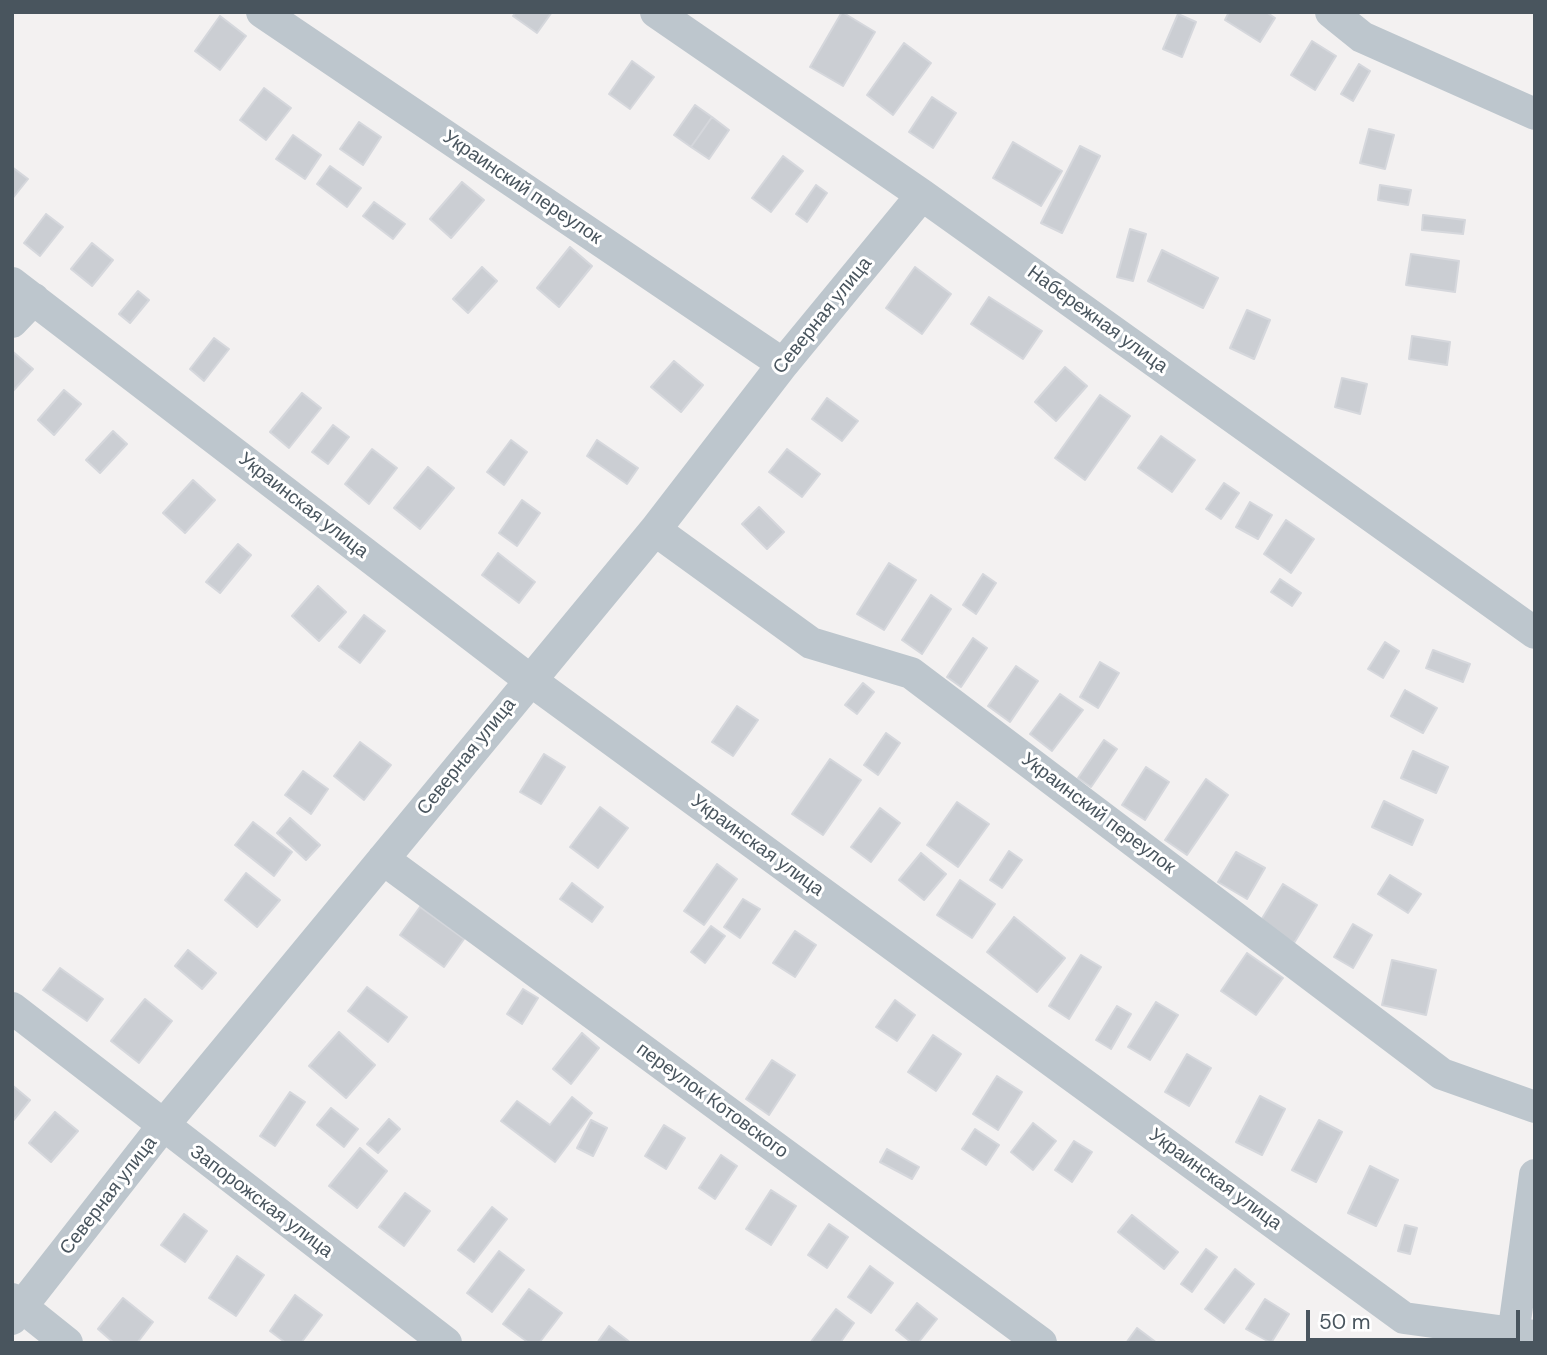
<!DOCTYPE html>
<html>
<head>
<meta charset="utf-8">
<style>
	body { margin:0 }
	#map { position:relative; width:1547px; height:1355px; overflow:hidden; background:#f3f1f1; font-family:"DM Sans",sans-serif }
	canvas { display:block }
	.frame { position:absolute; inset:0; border:14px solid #49555e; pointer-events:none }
	.scale { position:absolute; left:1306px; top:1310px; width:214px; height:32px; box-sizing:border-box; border:4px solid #49555e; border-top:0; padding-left:9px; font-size:21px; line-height:24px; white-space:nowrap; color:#49555e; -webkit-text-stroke:5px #fff; paint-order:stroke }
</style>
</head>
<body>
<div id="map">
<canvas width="1547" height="1355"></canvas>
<div class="frame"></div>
<div class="scale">50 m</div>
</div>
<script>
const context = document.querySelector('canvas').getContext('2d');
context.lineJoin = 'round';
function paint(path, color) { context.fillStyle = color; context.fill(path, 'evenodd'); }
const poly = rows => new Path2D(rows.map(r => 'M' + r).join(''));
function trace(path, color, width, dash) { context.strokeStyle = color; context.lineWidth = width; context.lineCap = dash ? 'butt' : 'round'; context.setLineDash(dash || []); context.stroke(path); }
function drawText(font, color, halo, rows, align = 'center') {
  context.font = font + ' "DM Sans",sans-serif'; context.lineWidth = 6; context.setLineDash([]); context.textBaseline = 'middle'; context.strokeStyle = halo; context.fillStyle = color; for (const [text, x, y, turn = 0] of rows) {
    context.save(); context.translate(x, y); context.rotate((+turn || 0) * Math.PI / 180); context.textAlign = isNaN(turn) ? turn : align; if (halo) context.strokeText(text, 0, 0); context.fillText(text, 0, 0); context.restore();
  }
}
const building = poly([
	[516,12,552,12,537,33,513,16,516,12],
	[842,12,875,32,843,86,810,67,842,12],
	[1229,12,1266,12,1275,18,1260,42,1225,20,1229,12],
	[1178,14,1196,22,1182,57,1163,49,1178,14],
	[220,16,246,36,220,70,195,51,220,16],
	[1312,41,1336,56,1315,90,1291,75,1312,41],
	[904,43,931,63,893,115,867,95,904,43],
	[632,61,654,77,630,109,609,94,632,61],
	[1359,64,1370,71,1353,101,1341,94,1359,64],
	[264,88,291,108,266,140,240,120,264,88],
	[932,97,956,113,933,148,909,132,932,97],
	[695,105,712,117,691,147,674,135,695,105],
	[712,117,729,130,709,159,691,147,712,117],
	[359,122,381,137,363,165,340,149,359,122],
	[1369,129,1394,135,1385,169,1360,163,1369,129],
	[293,135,321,155,305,179,276,159,293,135],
	[1013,142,1062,171,1041,206,993,178,1013,142],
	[1080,146,1100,156,1062,233,1041,223,1080,146],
	[783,156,803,171,771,212,752,198,783,156],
	[330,166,361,188,347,207,317,184,330,166],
	[12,167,28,179,12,199,12,167],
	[462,182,484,200,451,238,430,219,462,182],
	[816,185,827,193,807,222,796,214,816,185],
	[1380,185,1411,190,1408,205,1378,200,1380,185],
	[374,202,405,224,393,239,363,216,374,202],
	[46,214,63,227,40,256,24,243,46,214],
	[1423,215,1465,220,1463,234,1422,230,1423,215],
	[1130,229,1146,234,1133,281,1117,277,1130,229],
	[92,243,113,260,92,286,71,269,92,243],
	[570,247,592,266,559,307,537,288,570,247],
	[1162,250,1218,278,1203,308,1148,281,1162,250],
	[1411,254,1459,261,1455,292,1406,285,1411,254],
	[482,267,497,281,468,313,453,299,482,267],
	[915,267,951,294,922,334,886,308,915,267],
	[138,291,149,300,130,323,119,314,138,291],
	[989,297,1042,331,1023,359,971,324,989,297],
	[1247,310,1270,320,1254,359,1230,348,1247,310],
	[1412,336,1450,342,1447,365,1409,359,1412,336],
	[214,338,229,349,204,381,190,369,214,338],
	[12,351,33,369,12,392,12,351],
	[674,361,703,385,681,412,651,387,674,361],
	[1065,367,1087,386,1056,421,1035,402,1065,367],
	[1342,378,1367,384,1360,414,1335,407,1342,378],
	[64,390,81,404,54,435,38,420,64,390],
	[302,393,321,408,289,448,270,432,302,393],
	[1100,395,1130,416,1085,480,1055,458,1100,395],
	[827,398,858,421,842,441,812,419,827,398],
	[333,425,349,437,328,464,312,452,333,425],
	[113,431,127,444,100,473,86,460,113,431],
	[1161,436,1195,460,1172,492,1138,468,1161,436],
	[511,440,527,452,504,485,487,472,511,440],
	[597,440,638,468,627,484,587,456,597,440],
	[372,449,397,468,369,504,345,484,372,449],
	[787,449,820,474,802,497,769,472,787,449],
	[428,467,454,488,420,529,394,508,428,467],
	[193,480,215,500,185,533,163,513,193,480],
	[1224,483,1239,493,1221,519,1206,509,1224,483],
	[522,500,540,513,517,546,499,533,522,500],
	[1250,502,1272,515,1258,539,1236,527,1250,502],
	[759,507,784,532,767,549,742,524,759,507],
	[1286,520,1314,539,1291,573,1264,554,1286,520],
	[238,544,251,555,220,593,206,582,238,544],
	[498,553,535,582,519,603,482,575,498,553],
	[889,563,916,580,884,630,857,614,889,563],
	[983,574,996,583,976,614,963,605,983,574],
	[1280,579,1301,593,1292,606,1271,592,1280,579],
	[318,586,346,612,319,641,292,616,318,586],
	[931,595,951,609,922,654,902,640,931,595],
	[364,615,385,631,360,663,339,647,364,615],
	[973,638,987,648,961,687,947,677,973,638],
	[1385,642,1399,651,1383,678,1368,669,1385,642],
	[1433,650,1470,664,1463,682,1426,668,1433,650],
	[1100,662,1119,673,1098,708,1080,697,1100,662],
	[1016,666,1038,681,1010,722,988,706,1016,666],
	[863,683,874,692,857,714,845,705,863,683],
	[1405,690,1437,708,1423,733,1391,716,1405,690],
	[1060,694,1083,710,1052,751,1030,734,1060,694],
	[737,706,758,720,733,756,712,742,737,706],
	[886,733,900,743,878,775,864,765,886,733],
	[1104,740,1117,749,1091,787,1078,778,1104,740],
	[360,742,391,765,364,800,334,776,360,742],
	[1413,751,1448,767,1436,793,1401,778,1413,751],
	[544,754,565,767,541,804,520,792,544,754],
	[830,759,861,780,823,835,792,814,830,759],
	[1146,767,1169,782,1145,820,1122,805,1146,767],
	[303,771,328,789,311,814,285,795,303,771],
	[1206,779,1228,795,1187,855,1165,840,1206,779],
	[1384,801,1423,820,1412,845,1372,827,1384,801],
	[957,802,989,824,958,867,927,845,957,802],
	[600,807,628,828,598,868,570,847,600,807],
	[880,808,900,823,871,862,851,847,880,808],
	[290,818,320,845,306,860,277,833,290,818],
	[253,822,292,852,274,876,235,845,253,822],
	[1009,851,1022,860,1002,888,990,880,1009,851],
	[1236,852,1265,868,1247,899,1218,882,1236,852],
	[921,853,946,874,924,900,899,880,921,853],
	[717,864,737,879,704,925,684,911,717,864],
	[246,873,280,900,257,927,225,900,246,873],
	[1390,875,1421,894,1408,913,1378,894,1390,875],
	[960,880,995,904,972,938,937,915,960,880],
	[572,883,603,907,592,922,560,899,572,883],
	[1283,884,1317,905,1294,943,1260,922,1283,884],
	[743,899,760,909,740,938,724,927,743,899],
	[420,907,464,939,444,967,400,935,420,907],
	[1014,917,1065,958,1037,992,987,952,1014,917],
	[1353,924,1372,935,1353,968,1334,957,1353,924],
	[711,926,725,936,705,963,691,952,711,926],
	[795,931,816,945,795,977,773,963,795,931],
	[188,950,216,973,202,989,175,966,188,950],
	[1247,953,1283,978,1256,1015,1221,991,1247,953],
	[1081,955,1101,967,1069,1019,1049,1006,1081,955],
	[1392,960,1436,970,1426,1015,1382,1005,1392,960],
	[60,968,103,999,87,1021,43,990,60,968],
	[367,987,407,1017,388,1042,348,1011,367,987],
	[523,989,538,998,522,1024,507,1014,523,989],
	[145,999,172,1021,139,1063,111,1041,145,999],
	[895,1000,915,1015,897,1041,876,1027,895,1000],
	[1156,1002,1178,1015,1150,1060,1128,1047,1156,1002],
	[1117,1006,1131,1014,1111,1049,1096,1040,1117,1006],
	[339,1032,375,1065,346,1098,309,1066,339,1032],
	[582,1033,599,1048,571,1084,553,1069,582,1033],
	[933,1035,961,1054,936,1091,908,1072,933,1035],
	[1187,1054,1211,1068,1189,1106,1165,1092,1187,1054],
	[772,1060,795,1075,769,1115,746,1099,772,1060],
	[997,1076,1022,1092,998,1130,973,1114,997,1076],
	[12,1085,30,1100,12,1122,12,1085],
	[290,1092,305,1102,275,1146,260,1136,290,1092],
	[1260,1096,1285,1109,1262,1155,1236,1142,1260,1096],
	[572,1097,592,1113,555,1162,501,1121,517,1101,550,1125,572,1097],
	[331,1108,358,1129,344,1147,317,1125,331,1108],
	[55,1112,78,1131,51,1162,29,1143,55,1112],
	[389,1119,400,1129,378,1153,367,1144,389,1119],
	[591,1120,607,1128,593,1156,577,1148,591,1120],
	[1319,1120,1342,1132,1316,1182,1292,1170,1319,1120],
	[1033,1123,1056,1141,1033,1170,1011,1152,1033,1123],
	[664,1125,685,1138,666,1169,645,1156,664,1125],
	[975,1129,999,1145,986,1165,962,1149,975,1129],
	[1074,1141,1092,1152,1072,1182,1055,1170,1074,1141],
	[360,1148,387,1171,357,1208,329,1186,360,1148],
	[887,1149,919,1167,912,1179,880,1162,887,1149],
	[721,1155,737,1166,715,1199,699,1188,721,1155],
	[1370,1166,1398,1180,1376,1226,1348,1213,1370,1166],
	[771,1190,796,1206,771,1245,746,1229,771,1190],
	[405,1193,430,1211,404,1246,379,1227,405,1193],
	[492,1207,507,1219,474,1262,458,1250,492,1207],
	[184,1214,207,1231,185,1262,161,1245,184,1214],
	[1132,1215,1178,1252,1164,1269,1118,1232,1132,1215],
	[829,1224,848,1237,827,1268,808,1255,829,1224],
	[1405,1225,1417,1228,1410,1254,1398,1251,1405,1225],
	[1206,1249,1217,1257,1192,1292,1181,1284,1206,1249],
	[499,1251,524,1270,492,1312,467,1293,499,1251],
	[237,1256,264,1275,236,1316,209,1298,237,1256],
	[870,1266,893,1283,871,1313,848,1297,870,1266],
	[1235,1269,1254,1284,1224,1323,1205,1309,1235,1269],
	[529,1289,562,1313,539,1343,529,1343,503,1324,529,1289],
	[295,1295,322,1315,301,1343,286,1343,270,1331,295,1295],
	[123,1298,153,1322,137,1343,114,1343,98,1329,123,1298],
	[1265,1299,1289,1314,1271,1343,1246,1329,1265,1299],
	[917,1303,937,1319,918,1343,912,1343,896,1330,917,1303],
	[836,1309,854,1323,840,1343,810,1343,836,1309],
	[609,1326,631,1343,597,1343,609,1326],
	[1137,1328,1157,1343,1126,1343,1137,1328]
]);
paint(building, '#cbced3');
trace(building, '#d5d7dc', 2);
trace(poly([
	[262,12,783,364],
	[656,12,922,195,1535,633],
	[1331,12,1362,37,1535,114],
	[12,283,530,680,1404,1318,1535,1336],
	[12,322,34,299],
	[655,530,811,643,911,673,1442,1074,1535,1107],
	[383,859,1041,1343],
	[12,1008,446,1343],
	[12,1299,67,1343],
	[12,1319,162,1127,655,530,783,364,922,195],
	[1512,1343,1535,1175]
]), '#bdc6cd', 32);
drawText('19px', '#49555e', '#fff', [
	["Украинский переулок",522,188,34],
	["Северная улица",823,316,-51],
	["Набережная улица",1097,320,36],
	["Украинская улица",303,506,38],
	["Северная улица",467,757,-51],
	["Украинский переулок",1098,814,37],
	["Украинская улица",757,846,36],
	["переулок Котовского",712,1101,36],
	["Украинская улица",1215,1180,36],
	["Северная улица",109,1196,-52],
	["Запорожская улица",261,1202,37]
]);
</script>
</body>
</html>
